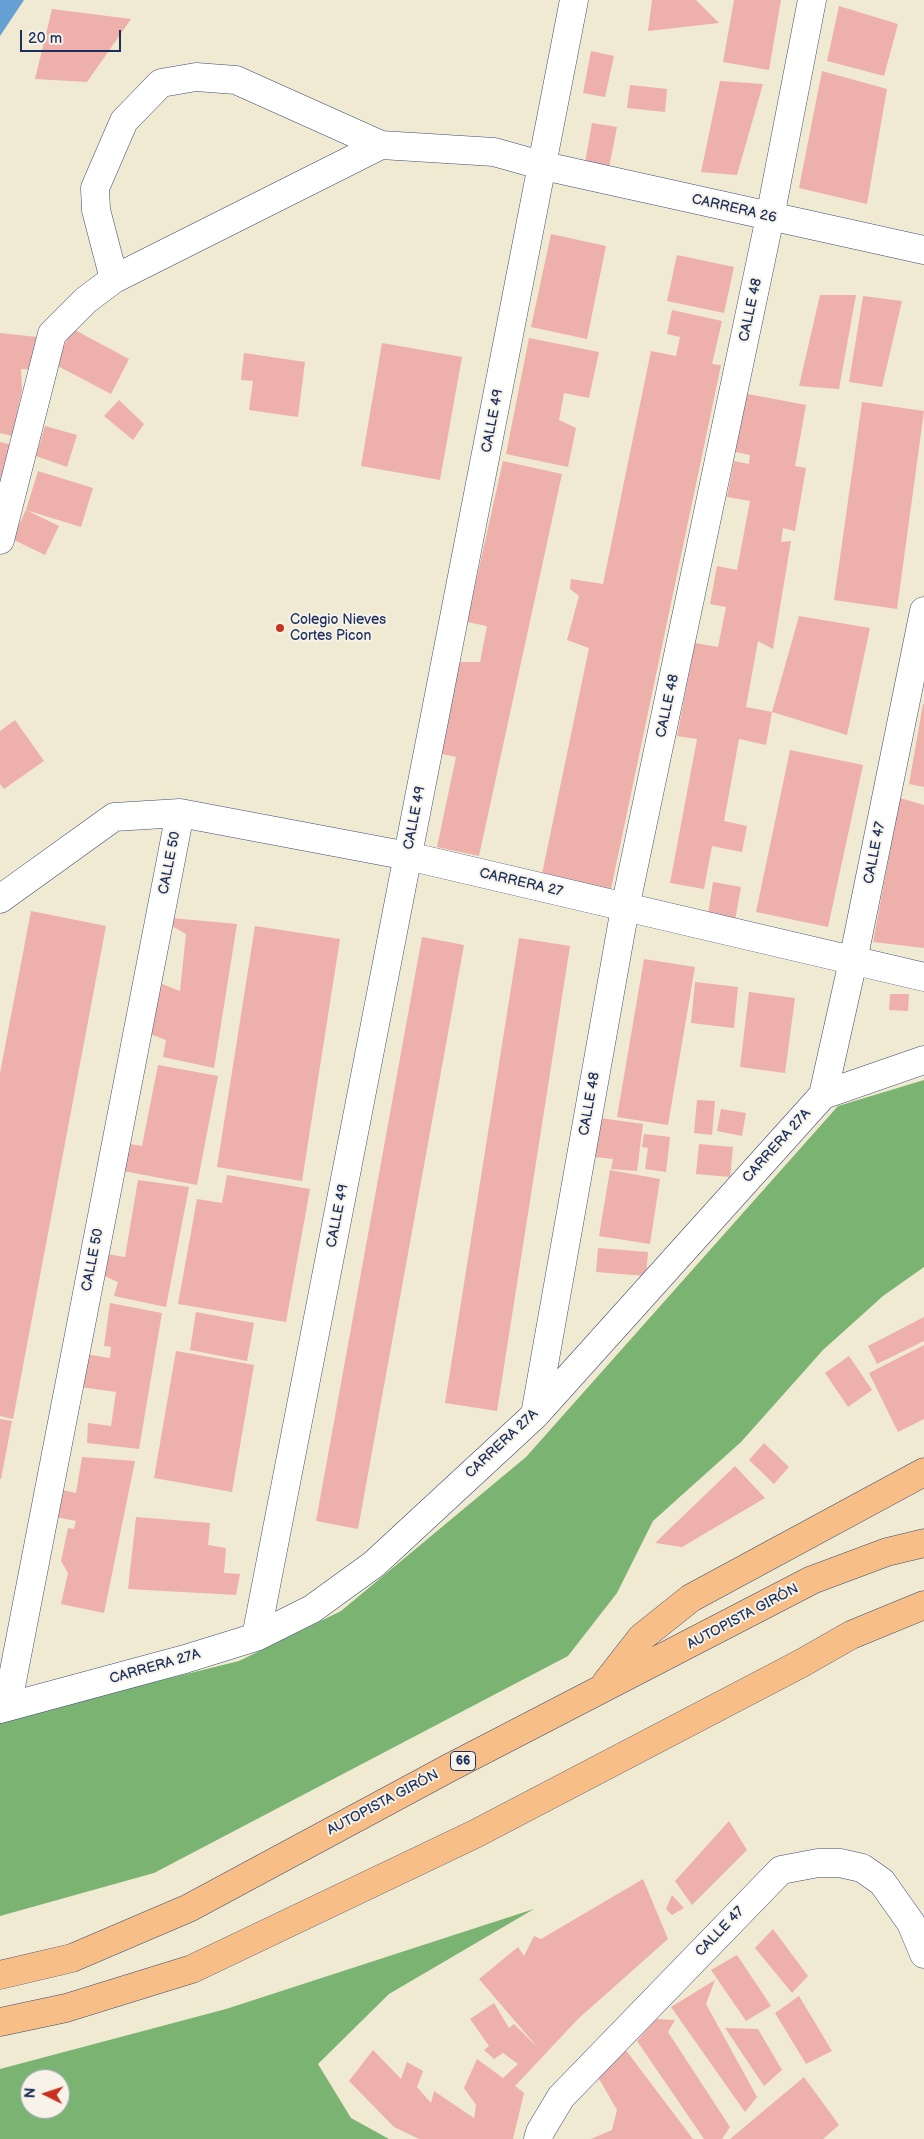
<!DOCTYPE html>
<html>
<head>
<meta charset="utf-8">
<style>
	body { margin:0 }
	#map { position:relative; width:924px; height:2139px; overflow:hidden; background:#f0ead3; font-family:"Balsamiq Sans",sans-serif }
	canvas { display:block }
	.north { position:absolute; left:20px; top:2069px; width:50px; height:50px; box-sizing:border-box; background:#f7f3e8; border:1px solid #9fa5b1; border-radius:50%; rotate:274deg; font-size:14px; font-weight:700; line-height:20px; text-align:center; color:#1b2f5e }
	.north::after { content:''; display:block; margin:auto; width:18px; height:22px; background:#c8321e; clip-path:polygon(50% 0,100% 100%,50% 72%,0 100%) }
	.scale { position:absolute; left:20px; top:30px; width:101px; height:22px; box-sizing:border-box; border:2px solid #1b2f5e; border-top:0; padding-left:6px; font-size:15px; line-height:18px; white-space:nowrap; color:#1b2f5e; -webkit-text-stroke:4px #f7f3e8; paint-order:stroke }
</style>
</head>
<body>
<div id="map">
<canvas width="924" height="2139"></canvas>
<div class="north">N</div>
<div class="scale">20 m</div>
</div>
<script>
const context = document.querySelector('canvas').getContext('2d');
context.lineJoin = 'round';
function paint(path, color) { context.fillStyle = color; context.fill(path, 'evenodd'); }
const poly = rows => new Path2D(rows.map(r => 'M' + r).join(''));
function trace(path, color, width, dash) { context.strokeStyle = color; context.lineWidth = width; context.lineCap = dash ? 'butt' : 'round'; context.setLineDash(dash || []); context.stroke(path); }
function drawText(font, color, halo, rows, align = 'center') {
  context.font = font + ' "Balsamiq Sans",sans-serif'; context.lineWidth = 4; context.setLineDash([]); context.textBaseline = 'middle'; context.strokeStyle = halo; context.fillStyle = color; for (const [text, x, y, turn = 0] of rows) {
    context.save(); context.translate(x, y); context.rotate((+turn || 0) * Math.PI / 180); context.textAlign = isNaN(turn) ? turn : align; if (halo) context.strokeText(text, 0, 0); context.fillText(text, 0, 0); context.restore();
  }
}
paint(poly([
	[924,1080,924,1267,883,1296,823,1350,741,1442,653,1521,617,1593,568,1656,154,1873,0,1916,0,1720,239,1661,341,1611,526,1457,838,1106],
	[534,1909,389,1994,318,2064,351,2118,389,2139,0,2139,0,2069,226,2009],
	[30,2079,60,2079,60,2109,30,2109]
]), '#7bb472');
paint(poly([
	[0,0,24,0,0,36]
]), '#65a0d5');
paint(poly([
	[652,0,696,0,719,23,648,31],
	[734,0,781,0,769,70,723,62],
	[839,6,898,24,884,76,827,61],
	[52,9,131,19,87,82,35,79],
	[591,51,614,56,605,97,583,93],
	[822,71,887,89,867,204,799,188],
	[720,81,763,84,737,175,701,172],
	[630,85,667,89,665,112,627,108],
	[592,123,617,127,609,168,585,163],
	[551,234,606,246,587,339,531,327],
	[677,255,734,267,724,313,667,301],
	[820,295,856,295,839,389,799,386],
	[863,296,902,301,882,387,849,382],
	[672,310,722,321,712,364,721,365,611,889,542,874,589,648,567,640,579,596,570,589,571,579,603,584,651,351,676,356,680,337,667,334],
	[73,329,129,359,111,394,54,364],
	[0,333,37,337,34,370,21,369,22,390,12,436,0,433],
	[529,338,599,352,589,398,564,393,559,420,576,428,568,467,506,454],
	[382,343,462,357,440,480,361,466],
	[244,353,305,362,298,417,249,410,253,381,241,380],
	[737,392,806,405,795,466,806,468,795,531,783,528,781,542,791,541,773,649,758,641,746,707,772,712,766,745,739,739,724,821,747,826,742,852,712,846,704,889,670,883,697,739,677,736,695,643,718,647,726,607,710,604,717,566,737,570,750,501,727,497,734,461,749,464,750,455,726,450],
	[119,400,144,424,133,440,104,416],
	[862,402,924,411,897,609,834,600],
	[45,426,77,435,67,467,36,456],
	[0,442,13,445,0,488],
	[503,461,562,474,479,856,437,847,456,757,437,753,457,662,480,662,487,626,467,622],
	[38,471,93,488,81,527,26,510],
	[26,510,59,526,45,555,12,539],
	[799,616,870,628,847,735,772,712],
	[923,704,924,704,924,787,909,784],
	[15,720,44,761,4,789,0,784,0,731],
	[790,750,863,765,828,927,756,912],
	[900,798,924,805,924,948,873,942],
	[713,882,741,887,734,926,707,921],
	[31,911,106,926,13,1419,0,1416,0,1073],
	[171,918,237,924,214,1068,163,1057,166,1040,150,1034,162,984,180,991,186,934,170,925],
	[255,926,340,939,302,1181,217,1167],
	[422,937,464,945,358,1529,316,1521],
	[519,938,570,946,497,1411,445,1403],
	[644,959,695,967,668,1125,617,1117],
	[695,982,738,987,734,1028,691,1023],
	[749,992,795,998,785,1073,740,1067],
	[890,994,909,994,908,1011,889,1010],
	[158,1065,218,1076,197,1185,118,1170,124,1143,142,1146],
	[697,1100,715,1101,712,1135,694,1133],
	[721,1109,746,1113,742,1136,717,1131],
	[600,1118,643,1124,637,1171,611,1169,613,1159,595,1157],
	[644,1134,670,1137,666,1172,645,1169,648,1148,642,1147],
	[699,1144,733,1147,730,1177,696,1174],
	[610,1170,660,1179,650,1244,599,1236],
	[227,1175,310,1189,286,1322,178,1304,197,1199,222,1203],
	[138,1180,189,1187,166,1307,114,1296,118,1282,102,1275,107,1254,125,1257],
	[598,1248,648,1252,646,1276,596,1272],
	[110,1303,162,1313,139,1449,87,1443,88,1423,111,1426,116,1392,74,1386,79,1353,110,1358,111,1347,104,1346],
	[196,1312,254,1323,247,1361,190,1350],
	[924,1317,924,1341,877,1364,868,1346],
	[924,1345,924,1419,898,1432,869,1373],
	[176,1351,254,1365,232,1492,154,1478],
	[849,1356,872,1390,848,1407,825,1373],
	[0,1419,12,1421,1,1479,0,1479],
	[764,1443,789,1467,774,1484,749,1460],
	[82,1457,135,1461,104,1613,61,1604,68,1573,61,1561,68,1528,74,1529,76,1521,51,1516,57,1489,76,1493],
	[735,1466,765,1498,682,1547,655,1543],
	[136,1517,210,1523,208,1545,226,1548,224,1573,240,1574,236,1595,128,1589],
	[729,1821,747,1850,692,1905,675,1881],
	[643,1879,668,1939,579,2018,515,2086,524,2093,513,2139,419,2139,394,2127,349,2081,373,2050,401,2079,407,2062,423,2071,417,2087,431,2103,434,2091,474,2118,476,2105,464,2088,477,2059,503,2078,518,2064,503,2053,494,2059,484,2050,489,2046,470,2019,494,2003,509,2028,514,2024,539,2049,479,1979,518,1947,524,1956,534,1936,541,1939],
	[672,1895,684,1908,672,1915,666,1909],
	[773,1929,808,1976,792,1993,755,1948],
	[737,1955,771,2006,746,2021,711,1970],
	[715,1980,706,2004,757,2097,745,2112,671,2007],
	[799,1996,832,2051,806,2064,775,2013],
	[656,2019,675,2020,668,2032,730,2127,722,2139,704,2139,637,2041],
	[725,2028,758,2029,782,2070,764,2086],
	[625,2049,693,2139,591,2139,612,2130,617,2110,598,2077],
	[804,2077,839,2125,823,2139,730,2139]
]), '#edb0ab');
const minor = poly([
	[114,279,96,210,95,188,124,121,161,83,196,77,236,80,381,145],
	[0,540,52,334,86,300,114,279,381,145,494,152,544,166,924,250],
	[0,899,114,817,180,813,408,856,924,977],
	[823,1095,853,961,924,611],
	[535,1415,625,908,770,217,812,0],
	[256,1637,574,0],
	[7,1707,180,813],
	[0,1709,185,1659,256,1637,312,1609,374,1564,535,1415,823,1095,924,1060],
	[538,2139,540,2132,561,2097,781,1870,818,1863,840,1863,862,1868,882,1882,911,1923,924,1954]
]);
const trunk = poly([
	[606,1683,642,1637,691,1598,924,1472],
	[0,1975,72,1958,189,1908,449,1768,812,1580,887,1552,924,1543],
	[0,2022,66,2008,192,1969,475,1834,802,1663,851,1635,924,1605]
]);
trace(minor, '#3b4b70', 29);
trace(trunk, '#3b4b70', 29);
trace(minor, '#fff', 28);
trace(trunk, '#f7be87', 28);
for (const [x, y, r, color] of [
	[280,628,5,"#c8321e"]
]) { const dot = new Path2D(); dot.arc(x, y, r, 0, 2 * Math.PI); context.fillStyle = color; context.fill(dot); trace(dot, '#f7f3e8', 2); }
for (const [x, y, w] of [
	[463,1761,25]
]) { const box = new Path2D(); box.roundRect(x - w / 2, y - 9.5, w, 19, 4); context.fillStyle = '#f7f3e8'; context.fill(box); trace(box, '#1b2f5e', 1); }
drawText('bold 12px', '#1b2f5e', null, [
	["66",463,1761]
]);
drawText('14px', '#1b2f5e', '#f7f3e8', [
	["CARRERA 26",734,209,13],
	["CALLE 48",751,310,-78],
	["CALLE 49",493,421,-79],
	["CALLE 48",668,706,-78],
	["CALLE 49",415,818,-79],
	["CALLE 47",875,853,-79],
	["CALLE 50",170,863,-79],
	["CARRERA 27",521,883,13],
	["CALLE 48",590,1104,-80],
	["CARRERA 27A",777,1146,-48],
	["CALLE 49",338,1216,-79],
	["CALLE 50",93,1260,-79],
	["CARRERA 27A",502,1444,-43],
	["AUTOPISTA GIRÓN",743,1617,-28],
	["CARRERA 27A",155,1667,-16],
	["AUTOPISTA GIRÓN",383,1803,-28],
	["CALLE 47",720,1932,-46]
]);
drawText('14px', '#1b2f5e', '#f7f3e8', [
	["Colegio Nieves",290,620],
	["Cortes Picon",290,636]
], 'left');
</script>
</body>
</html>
